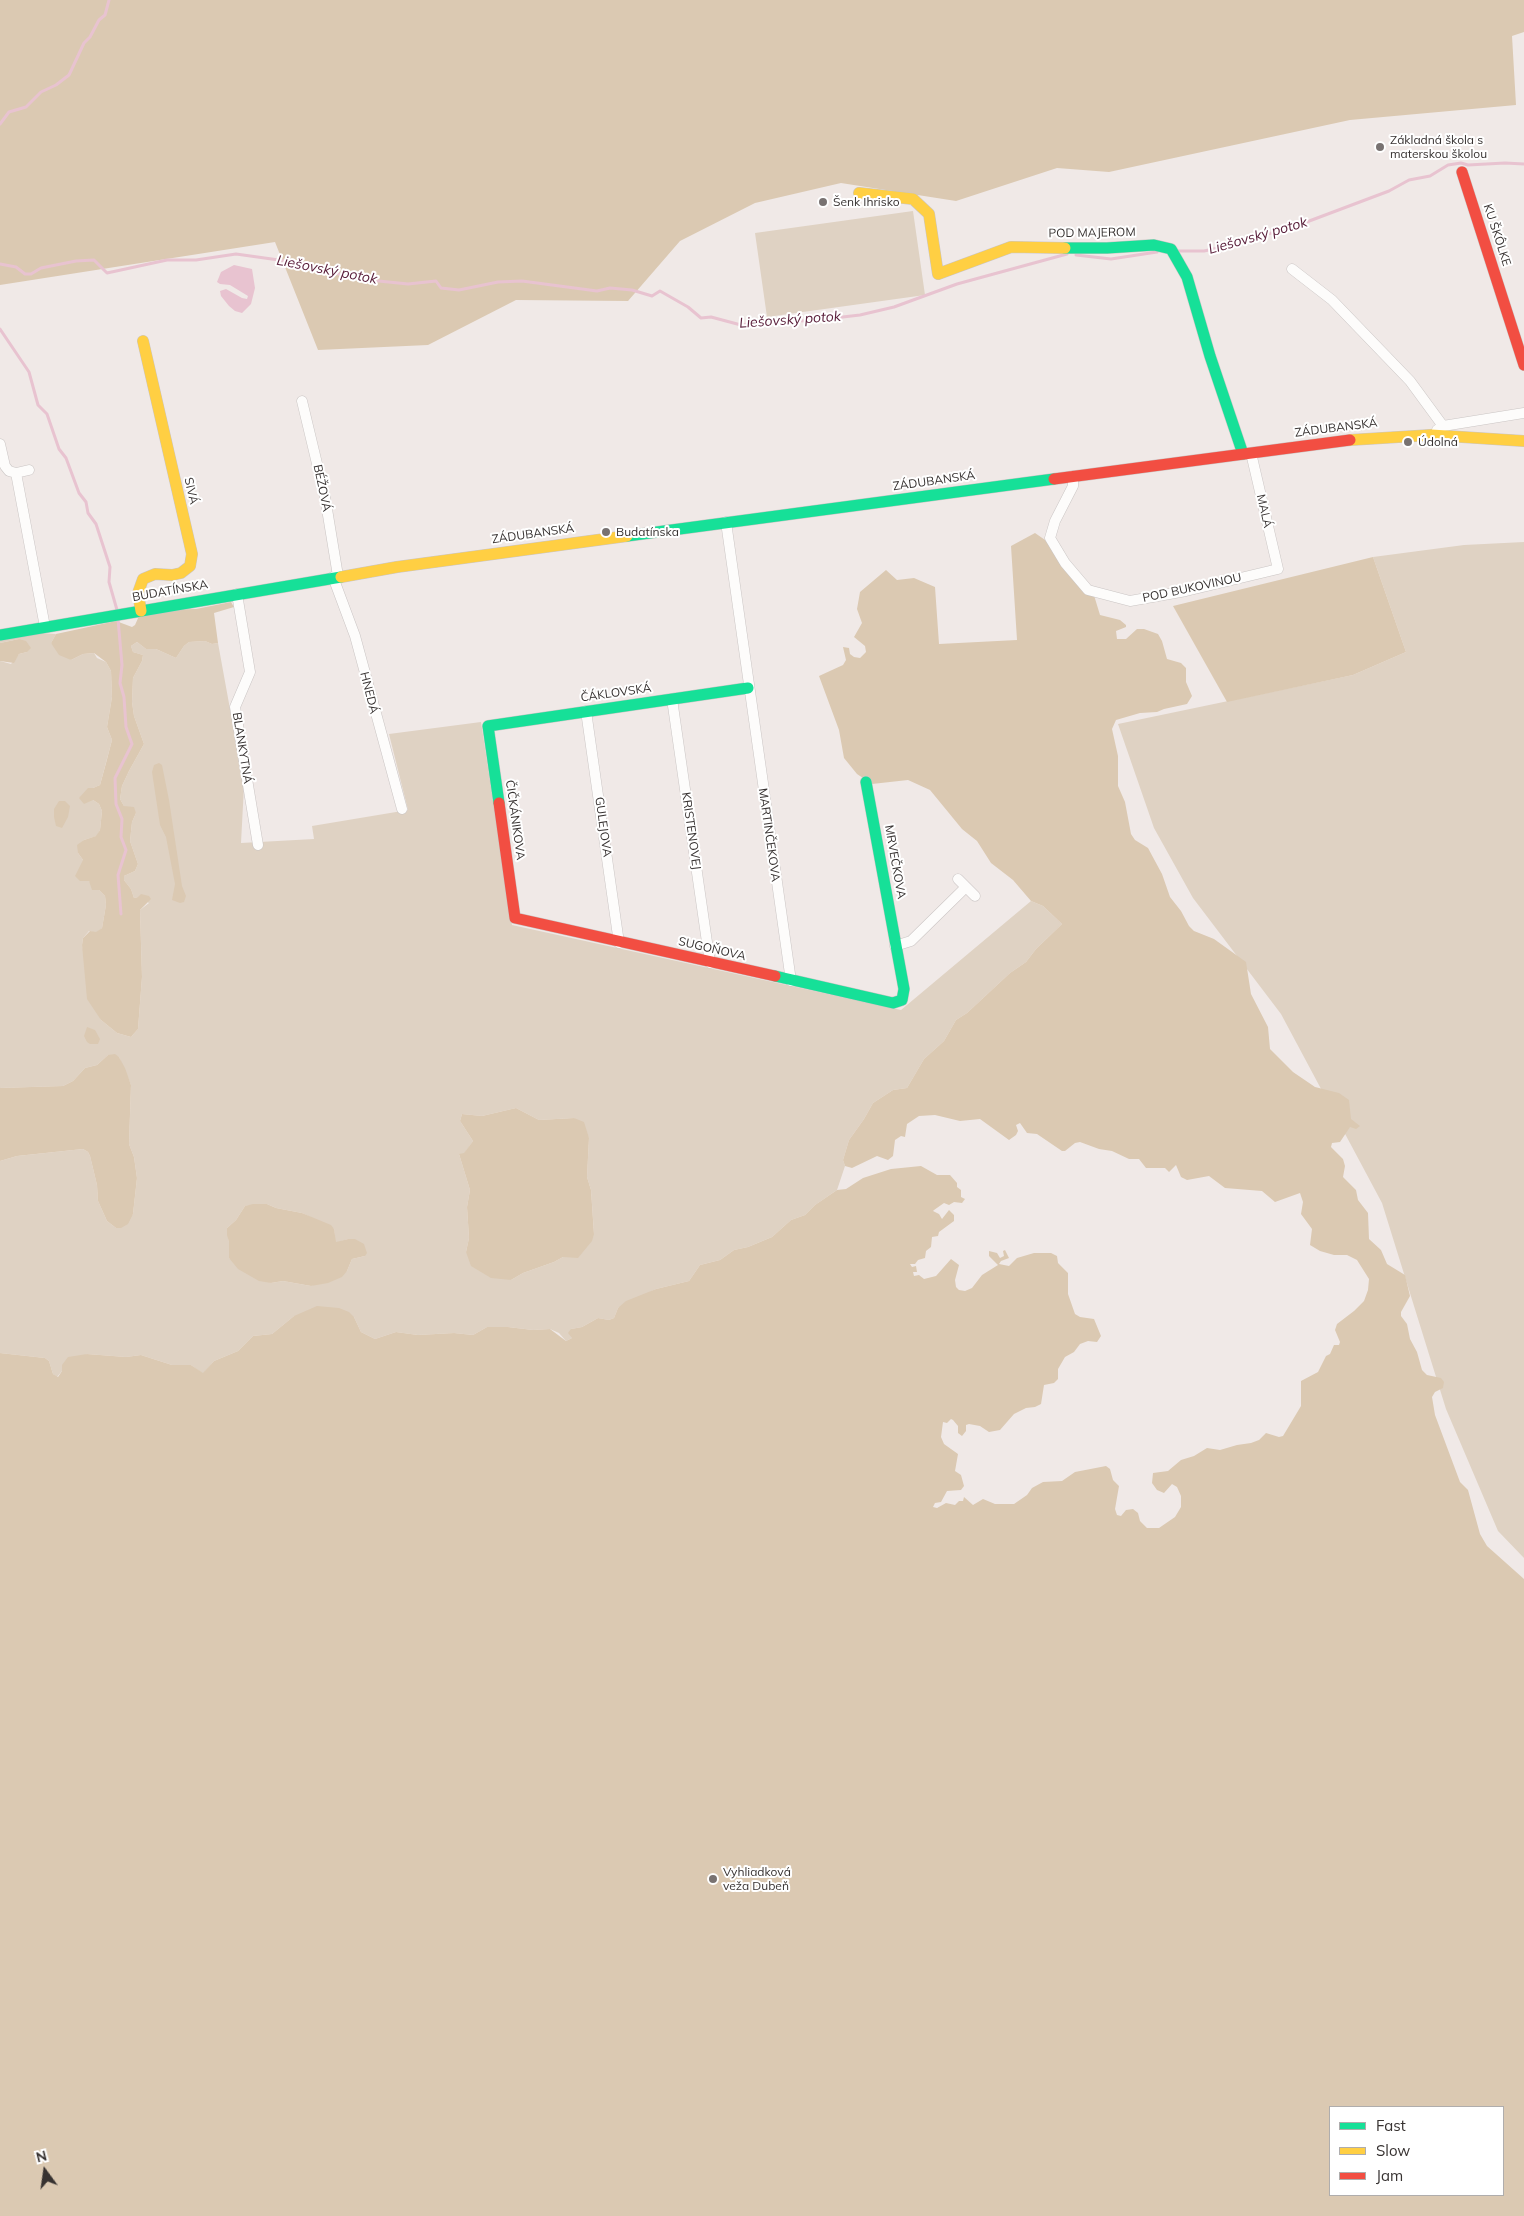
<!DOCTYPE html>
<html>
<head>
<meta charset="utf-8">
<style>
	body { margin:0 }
	#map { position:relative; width:1524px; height:2216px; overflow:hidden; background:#f0e9e7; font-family:Mulish,sans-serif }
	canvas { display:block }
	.legend { position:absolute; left:1329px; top:2106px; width:175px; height:90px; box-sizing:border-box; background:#fff; border:1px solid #afadad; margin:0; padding:6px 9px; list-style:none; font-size:15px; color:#373231 }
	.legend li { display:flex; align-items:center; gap:10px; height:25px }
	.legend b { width:25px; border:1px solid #afadad }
	.north { position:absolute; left:20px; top:2146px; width:50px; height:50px; -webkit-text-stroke:4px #fff; paint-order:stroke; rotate:346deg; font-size:14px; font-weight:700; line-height:20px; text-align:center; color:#373231 }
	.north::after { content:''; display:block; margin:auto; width:18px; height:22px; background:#373231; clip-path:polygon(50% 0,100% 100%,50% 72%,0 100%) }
</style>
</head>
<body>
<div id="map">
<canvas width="1524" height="2216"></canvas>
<ul class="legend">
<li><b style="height:6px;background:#16e098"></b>Fast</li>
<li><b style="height:6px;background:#ffcf43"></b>Slow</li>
<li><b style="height:6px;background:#f24e42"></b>Jam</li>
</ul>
<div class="north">N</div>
</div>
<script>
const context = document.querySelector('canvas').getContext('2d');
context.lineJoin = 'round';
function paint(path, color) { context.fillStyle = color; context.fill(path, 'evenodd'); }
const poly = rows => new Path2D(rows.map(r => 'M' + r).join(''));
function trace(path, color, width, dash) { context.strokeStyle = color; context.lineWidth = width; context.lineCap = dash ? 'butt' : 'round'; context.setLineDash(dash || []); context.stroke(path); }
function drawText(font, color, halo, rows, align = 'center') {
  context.font = font + ' Mulish,sans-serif'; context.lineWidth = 4; context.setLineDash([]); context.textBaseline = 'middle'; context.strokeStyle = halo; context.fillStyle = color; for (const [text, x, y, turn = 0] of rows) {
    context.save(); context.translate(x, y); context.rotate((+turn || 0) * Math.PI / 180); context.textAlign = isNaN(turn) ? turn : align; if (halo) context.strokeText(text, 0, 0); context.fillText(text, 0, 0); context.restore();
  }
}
paint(poly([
	[913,211,925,295,767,317,755,233],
	[1524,542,1524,1558,1498,1531,1446,1409,1382,1203,1281,1014,1193,898,1154,828,1118,724,1353,675,1406,652,1373,557,1464,545],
	[0,631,56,634,51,643,71,660,83,654,94,653,97,658,106,662,111,671,112,697,107,727,112,740,100,785,93,788,93,800,99,804,102,811,100,830,97,836,84,840,78,853,83,860,89,881,96,889,99,890,105,896,106,905,102,928,96,933,89,931,83,938,82,945,101,1020,117,1033,131,1037,138,1029,142,977,140,910,149,903,138,897,134,898,131,889,124,880,124,876,135,871,138,864,130,841,132,822,136,813,124,806,120,799,122,786,129,771,144,744,134,716,132,702,133,678,142,661,143,655,133,652,131,646,137,642,146,649,156,649,176,658,184,646,189,642,205,641,212,644,218,643,244,786,241,843,314,839,312,826,408,810,389,734,481,722,512,925,901,1010,1031,901,1043,906,1062,924,1036,949,1026,962,1010,973,967,1013,956,1020,944,1041,924,1059,907,1088,893,1090,873,1103,864,1119,849,1140,843,1160,845,1166,837,1190,815,1205,805,1215,791,1220,772,1237,748,1247,734,1250,720,1260,700,1265,689,1281,656,1289,618,1308,614,1318,609,1320,598,1318,582,1327,571,1329,572,1338,566,1341,559,1333,550,1329,533,1330,508,1327,487,1327,473,1335,454,1333,418,1335,396,1332,375,1339,361,1332,354,1317,294,1316,272,1334,253,1336,238,1351,214,1361,203,1374,191,1365,172,1365,141,1355,126,1357,87,1354,62,1371,57,1377,53,1374,49,1361,45,1358,0,1353,0,1161,17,1156,83,1149,88,1152,90,1156,97,1185,98,1201,107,1221,116,1228,133,1214,137,1178,134,1157,129,1144,131,1085,119,1057,108,1055,97,1065,85,1068,73,1081,63,1086,0,1088,0,661,11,664,19,654,27,652,19,639,0,643],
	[516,1108,539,1120,574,1118,589,1138,587,1177,591,1190,594,1233,578,1257,563,1257,554,1262,523,1273,511,1280,466,1252,469,1238,467,1207,470,1190,459,1154,464,1154,473,1141,460,1121,462,1114,482,1116],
	[267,1204,276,1208,302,1213,334,1229,335,1243,348,1239,365,1256,352,1259,347,1271,311,1286,283,1281,271,1283,229,1258,229,1242,227,1228,236,1220,245,1206]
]), '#dfd2c3');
paint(poly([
	[0,0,1524,0,1524,32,1512,36,1516,105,1350,120,1109,172,1057,168,956,201,841,183,755,203,680,241,628,301,516,300,428,345,318,350,275,242,0,285],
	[1035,533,1048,542,1093,592,1100,615,1120,620,1126,625,1126,627,1116,631,1117,639,1126,639,1137,629,1144,629,1158,634,1162,641,1167,659,1181,663,1186,668,1186,682,1192,696,1187,704,1164,709,1157,712,1140,713,1116,720,1112,729,1118,756,1118,786,1125,802,1131,834,1135,840,1148,848,1162,874,1170,897,1181,911,1189,926,1194,931,1214,939,1246,962,1251,994,1268,1027,1270,1049,1293,1072,1315,1087,1339,1093,1349,1100,1351,1119,1360,1126,1356,1129,1350,1127,1340,1142,1332,1143,1331,1147,1343,1159,1345,1166,1343,1177,1356,1190,1358,1200,1368,1213,1369,1239,1381,1250,1387,1264,1405,1275,1410,1296,1401,1312,1401,1316,1407,1324,1410,1339,1417,1352,1422,1370,1427,1375,1441,1378,1444,1382,1443,1388,1435,1392,1432,1397,1435,1415,1460,1482,1468,1490,1480,1534,1487,1546,1524,1579,1524,2216,0,2216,0,1353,45,1358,49,1361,53,1374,58,1377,62,1371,62,1365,68,1357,87,1354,126,1357,141,1355,172,1365,191,1365,203,1373,214,1361,238,1351,253,1336,272,1334,294,1316,317,1306,339,1308,349,1312,354,1317,361,1332,375,1339,396,1332,418,1335,454,1333,473,1335,487,1327,508,1327,533,1330,550,1329,566,1341,572,1338,568,1333,571,1329,582,1327,598,1318,609,1320,614,1318,618,1308,626,1301,656,1289,689,1281,700,1265,720,1260,734,1250,748,1247,772,1237,791,1220,805,1215,815,1205,837,1190,846,1189,863,1178,891,1169,921,1166,937,1175,950,1175,957,1183,957,1187,961,1190,961,1197,965,1199,962,1203,954,1202,949,1205,944,1203,934,1210,933,1211,939,1214,942,1219,949,1210,954,1215,954,1221,939,1232,938,1236,932,1237,931,1247,926,1251,925,1258,918,1260,915,1264,910,1264,912,1267,916,1266,917,1272,913,1272,914,1276,919,1275,924,1279,936,1276,951,1259,959,1265,955,1280,956,1287,959,1290,965,1291,972,1288,982,1275,998,1265,989,1256,989,1251,997,1253,1000,1258,1004,1256,1003,1251,1005,1250,1009,1258,1001,1261,999,1264,1009,1266,1017,1258,1034,1253,1051,1253,1057,1256,1058,1263,1068,1273,1068,1294,1075,1314,1080,1317,1094,1319,1101,1336,1097,1342,1088,1341,1080,1344,1074,1352,1065,1357,1058,1369,1058,1379,1054,1383,1044,1385,1041,1404,1035,1407,1026,1408,1014,1414,1000,1430,989,1432,980,1426,969,1424,966,1425,966,1431,962,1436,958,1433,958,1426,953,1420,951,1419,947,1423,943,1422,941,1437,944,1444,958,1454,955,1471,961,1475,964,1486,961,1490,947,1491,941,1502,935,1503,933,1507,937,1508,946,1503,955,1505,959,1501,963,1501,964,1497,973,1505,983,1499,995,1504,1014,1504,1027,1495,1032,1488,1043,1482,1062,1481,1075,1472,1106,1466,1110,1469,1113,1480,1119,1486,1115,1509,1117,1515,1121,1516,1126,1510,1133,1509,1138,1513,1140,1521,1147,1528,1159,1528,1175,1517,1181,1507,1181,1496,1177,1487,1172,1484,1164,1493,1157,1490,1152,1483,1153,1473,1168,1471,1181,1460,1194,1456,1207,1448,1220,1450,1237,1445,1251,1443,1259,1440,1266,1433,1279,1437,1283,1436,1301,1406,1301,1381,1318,1372,1326,1356,1330,1354,1334,1345,1339,1345,1340,1342,1335,1330,1337,1324,1354,1311,1364,1301,1368,1290,1369,1279,1357,1260,1347,1255,1334,1255,1320,1251,1310,1245,1312,1229,1301,1214,1303,1202,1300,1193,1275,1202,1262,1191,1225,1188,1209,1176,1187,1180,1181,1177,1176,1165,1169,1172,1165,1168,1146,1168,1139,1159,1129,1159,1112,1151,1099,1149,1080,1142,1075,1143,1065,1151,1062,1151,1037,1134,1027,1133,1020,1123,1016,1125,1018,1131,1016,1135,1009,1140,980,1119,960,1121,935,1115,919,1116,907,1124,905,1137,901,1136,895,1140,893,1156,888,1160,877,1156,852,1168,845,1166,843,1160,849,1140,864,1119,873,1103,893,1090,907,1088,924,1059,944,1041,956,1020,967,1013,1010,973,1026,962,1036,949,1062,924,1043,906,1031,901,1013,880,991,863,977,841,962,829,930,790,908,780,872,784,857,774,844,758,839,730,819,676,843,665,846,660,843,647,849,648,850,654,854,657,860,658,866,652,865,646,854,637,862,623,857,609,860,592,886,570,897,580,914,578,935,587,939,644,1017,640,1011,546],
	[1330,2107,1503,2107,1503,2195,1330,2195],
	[1373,557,1406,652,1353,675,1227,702,1173,606],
	[231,602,234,607,214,613,218,643,212,644,205,641,189,642,184,646,176,658,156,649,146,649,137,642,131,646,133,652,143,655,142,661,133,678,132,702,134,716,144,744,129,771,122,786,120,799,124,806,134,807,136,813,132,822,130,841,138,864,135,871,124,876,124,880,131,889,134,898,138,897,141,894,149,896,151,899,140,910,142,977,138,1029,131,1037,117,1033,101,1020,87,999,82,945,83,938,90,931,96,932,102,928,106,905,105,896,99,890,92,890,89,881,80,881,75,876,83,860,78,853,77,845,84,840,96,836,100,830,102,811,99,804,93,800,84,804,79,798,88,788,93,788,100,785,106,763,112,740,107,727,112,697,111,671,106,662,94,653,83,654,71,660,59,655,51,643,56,634,116,621,132,627,135,625,139,616,158,610,196,609],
	[19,639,26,641,31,648,27,652,19,654,14,663,0,661,0,643],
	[159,763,162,765,169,800,182,886,186,896,184,902,180,903,172,900,175,884,166,837,160,825,152,772,154,765],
	[59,801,65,801,70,806,68,817,62,828,56,826,54,817,54,809],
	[87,1027,95,1030,100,1039,98,1044,90,1044,87,1042,84,1036],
	[115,1054,119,1057,125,1068,131,1085,129,1144,134,1157,137,1178,133,1214,128,1224,121,1228,116,1228,107,1221,98,1201,97,1185,90,1156,88,1152,83,1149,17,1156,0,1161,0,1088,63,1086,73,1081,85,1068,97,1065,108,1055],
	[516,1108,539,1120,574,1118,584,1122,589,1138,587,1177,591,1190,594,1234,592,1241,578,1258,563,1257,554,1262,523,1273,511,1280,491,1278,471,1266,466,1252,469,1238,467,1207,470,1190,459,1154,464,1153,473,1141,460,1121,462,1114,482,1116],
	[253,1204,267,1204,276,1208,302,1213,331,1225,334,1229,336,1242,348,1239,355,1239,364,1244,367,1253,365,1256,352,1259,347,1271,342,1277,328,1283,311,1286,283,1281,271,1283,259,1281,238,1269,229,1258,229,1242,227,1235,227,1228,236,1220,245,1206]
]), '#dbc9b2');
paint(poly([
	[234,265,252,269,255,288,251,304,242,313,235,311,229,306,221,296,220,291,226,289,242,298,247,299,248,296,230,285,220,284,217,282,221,272]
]), '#e8c3d0');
trace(poly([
	[0,124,9,112,26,107,41,92,56,85,69,75,84,43,90,37,99,20,105,15,109,0],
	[1178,251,1204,251,1223,247,1235,241,1254,239,1265,234,1280,232,1389,191,1409,180,1430,176,1448,165,1461,163,1468,165,1505,163,1524,164],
	[1076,255,1111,259,1157,252],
	[0,264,16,267,25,274,31,274,41,268,76,261,94,260,107,273,167,260,196,260,236,254,286,261,359,279,408,284,436,281,441,288,459,290,498,282,522,281,597,291,610,288,632,290,652,296,660,291,688,307,701,318,711,317,741,325,775,320,808,321,860,315,894,307,957,284,1067,254],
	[0,329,29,372,38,405,47,414,59,449,66,458,79,493,86,502,88,513,96,524,110,567,109,582,117,610],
	[118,619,122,665,120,683,124,697,126,727,132,744,115,778,116,804,122,819,121,837,126,850,118,875,121,914]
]), '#e8c3d0', 3);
const street = poly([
	[1292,269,1332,300,1410,381,1443,426],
	[302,401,325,497,338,576],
	[1437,430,1443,426,1524,413],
	[0,444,5,466,9,471,16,473,45,627],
	[16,473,29,470],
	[1073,476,1073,486,1055,521,1050,538,1065,563,1088,590,1130,601,1186,591,1278,569,1251,453],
	[726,522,791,981],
	[333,577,355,636,402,809],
	[237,594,250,672,235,707,258,845],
	[672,699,710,963],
	[586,711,619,943],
	[958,879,975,896],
	[895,946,911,941,966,887]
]);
const fast = poly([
	[1065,248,1107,248,1154,245,1171,249,1187,277,1210,356,1243,454],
	[627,536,1054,479],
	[0,635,341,577],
	[499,803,488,726,748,688],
	[775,976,893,1003,902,1000,904,989,866,782]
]);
const slow = poly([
	[859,193,913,199,929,214,938,274,1011,247,1065,248],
	[1350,440,1431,435,1524,441],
	[341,577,397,567,627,536],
	[141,611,138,593,143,579,155,574,172,575,181,573,190,566,192,554,143,341]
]);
const jam = poly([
	[1462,172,1524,365],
	[1054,479,1350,440],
	[499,803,515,918,775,976]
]);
trace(street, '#cac5c4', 11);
trace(fast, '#cac5c4', 12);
trace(slow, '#cac5c4', 12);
trace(jam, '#cac5c4', 12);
trace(street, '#fdfcfb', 10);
trace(fast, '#16e098', 11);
trace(slow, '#ffcf43', 11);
trace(jam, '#f24e42', 11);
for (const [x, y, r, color] of [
	[1380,147,5,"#787271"],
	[823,202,5,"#787271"],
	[1408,442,5,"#787271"],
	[606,532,5,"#787271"],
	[713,1879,5,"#787271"]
]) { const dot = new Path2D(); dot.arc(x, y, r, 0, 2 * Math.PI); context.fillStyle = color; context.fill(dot); trace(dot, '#fff', 2); }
drawText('12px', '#373231', '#fff', [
	["Základná škola s",1390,140],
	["materskou školou",1390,154],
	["Šenk Ihrisko",833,202],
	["Údolná",1418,442],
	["Budatínska",616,532],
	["Vyhliadková",723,1872],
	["veža Dubeň",723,1886]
], 'left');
drawText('12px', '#373231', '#fff', [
	["POD MAJEROM",1092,233,-1],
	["KU ŠKÔLKE",1497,235,72],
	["ZÁDUBANSKÁ",1336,428,-7],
	["ZÁDUBANSKÁ",934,481,-8],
	["BÉŽOVÁ",322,488,78],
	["SIVÁ",191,491,77],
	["MALÁ",1264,511,77],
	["ZÁDUBANSKÁ",533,534,-8],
	["POD BUKOVINOU",1192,588,-12],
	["BUDATÍNSKA",170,591,-10],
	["HNEDÁ",369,693,76],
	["ČÁKLOVSKÁ",616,693,-8],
	["BLANKYTNÁ",242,748,81],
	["ČIČKÁNIKOVA",515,820,82],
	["GULEJOVA",603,827,82],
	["KRISTENOVEJ",691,831,82],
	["MARTINČEKOVA",769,835,82],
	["MRVEČKOVA",895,862,80],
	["SUGOŇOVA",712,949,13]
]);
drawText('italic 14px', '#5b203c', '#fff', [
	["Liešovský potok",1258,236,-16],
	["Liešovský potok",327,270,11],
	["Liešovský potok",790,320,-4]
]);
</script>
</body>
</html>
